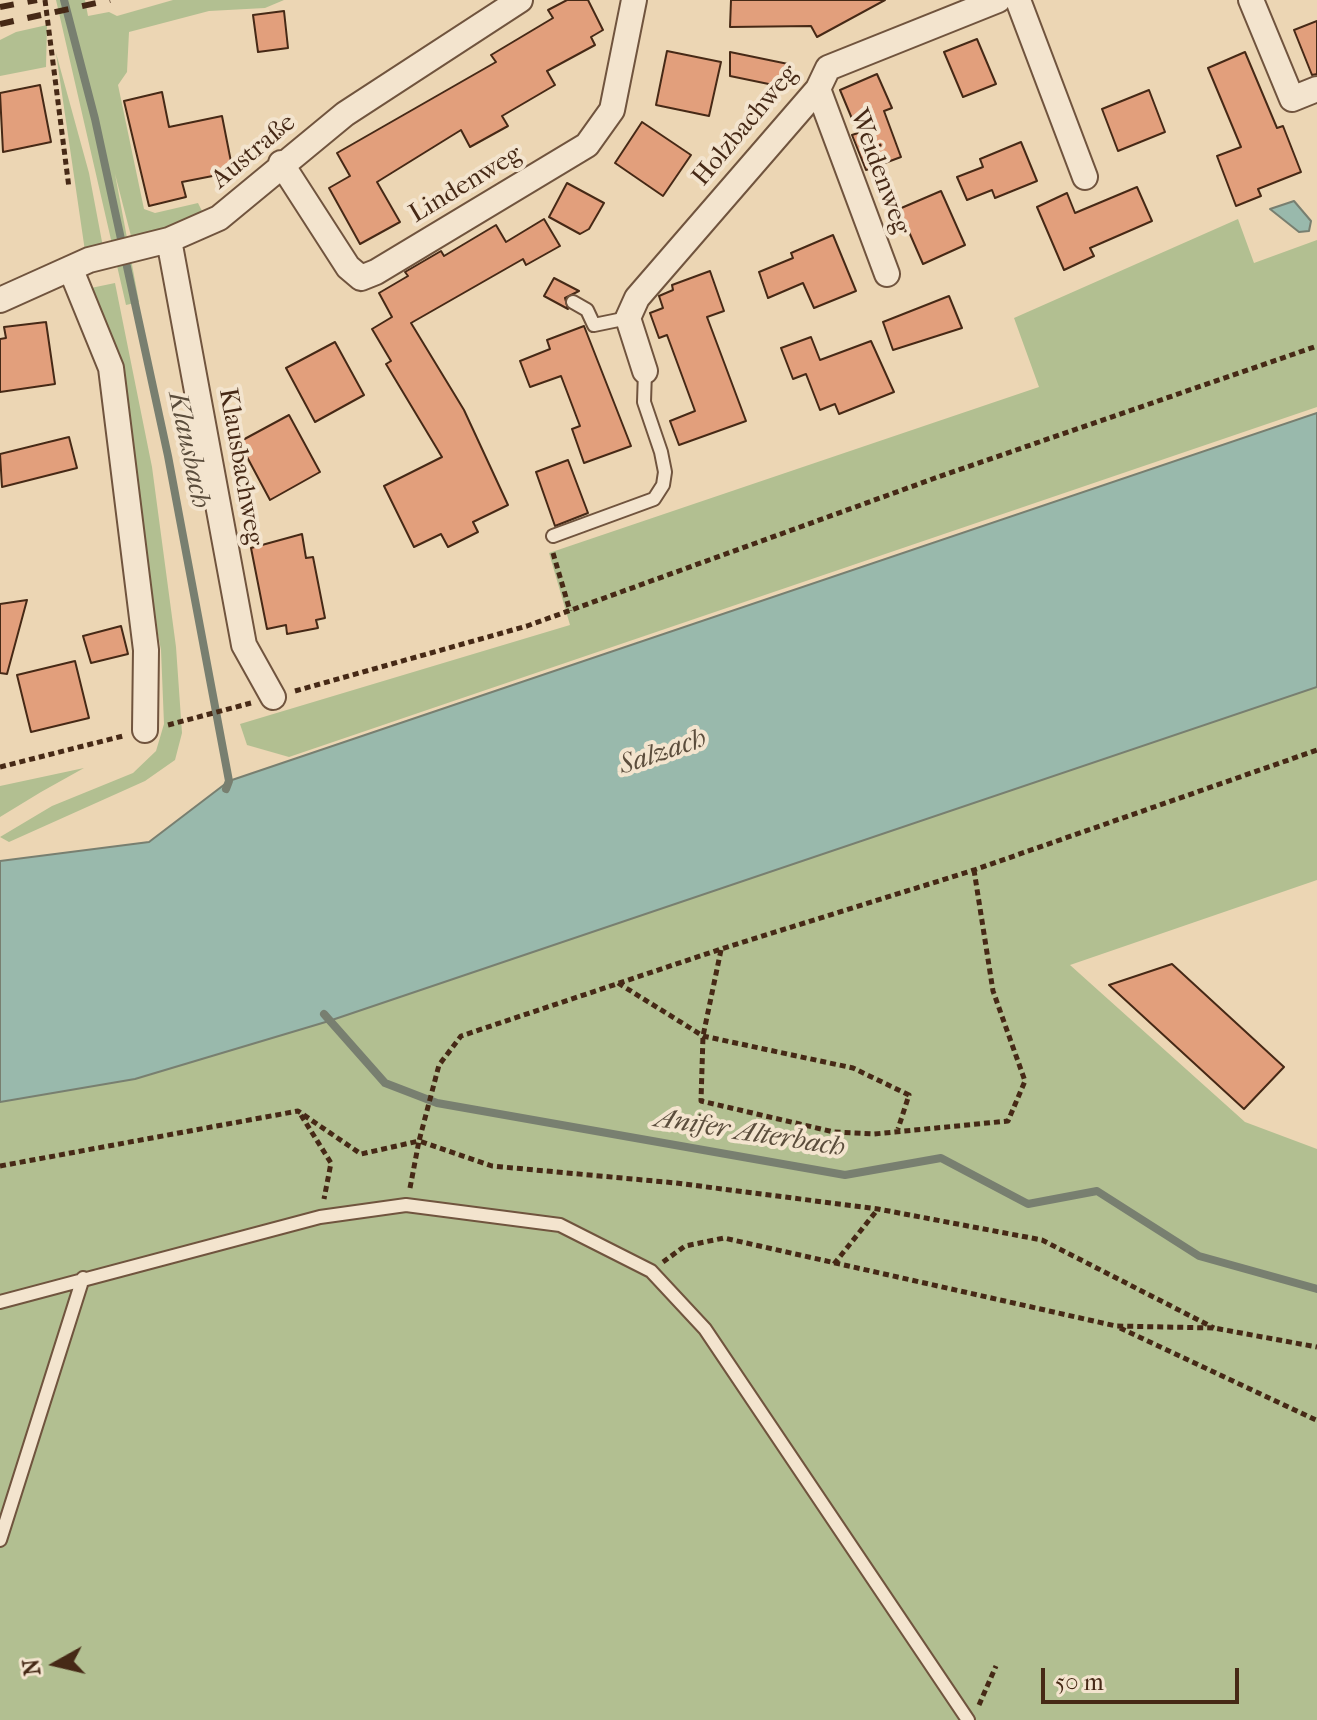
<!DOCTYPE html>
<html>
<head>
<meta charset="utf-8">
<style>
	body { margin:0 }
	#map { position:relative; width:1317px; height:1720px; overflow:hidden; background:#ecd6b4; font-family:"IM FELL French Canon",serif }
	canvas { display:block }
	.north { position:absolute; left:16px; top:1624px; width:80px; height:80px; -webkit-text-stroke:6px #f3e4ce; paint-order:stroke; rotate:262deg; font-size:22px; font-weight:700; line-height:32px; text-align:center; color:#462916 }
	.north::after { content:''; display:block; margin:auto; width:28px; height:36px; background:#462916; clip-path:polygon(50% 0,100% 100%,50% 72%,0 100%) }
	.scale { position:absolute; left:1041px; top:1668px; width:198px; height:36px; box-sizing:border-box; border:4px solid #462916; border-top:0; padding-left:10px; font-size:24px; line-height:28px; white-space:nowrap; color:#462916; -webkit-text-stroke:6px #f3e4ce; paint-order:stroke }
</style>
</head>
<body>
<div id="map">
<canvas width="1317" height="1720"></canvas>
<div class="north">N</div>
<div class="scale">50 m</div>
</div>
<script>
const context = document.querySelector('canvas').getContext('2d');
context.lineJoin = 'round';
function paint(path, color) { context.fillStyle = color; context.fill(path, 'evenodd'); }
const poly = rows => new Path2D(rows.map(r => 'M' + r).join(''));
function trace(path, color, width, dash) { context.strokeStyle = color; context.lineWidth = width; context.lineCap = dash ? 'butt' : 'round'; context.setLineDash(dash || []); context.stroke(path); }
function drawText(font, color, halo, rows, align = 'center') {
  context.font = font + ' "IM FELL French Canon",serif'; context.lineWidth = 8; context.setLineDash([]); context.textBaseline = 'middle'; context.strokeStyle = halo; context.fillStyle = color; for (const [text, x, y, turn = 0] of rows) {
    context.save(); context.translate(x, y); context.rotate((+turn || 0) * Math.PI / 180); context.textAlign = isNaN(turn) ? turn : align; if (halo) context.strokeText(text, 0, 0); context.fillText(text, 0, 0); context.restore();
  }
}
paint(poly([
	[56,0,85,0,88,16,109,12,117,16,173,0,284,0,265,8,209,11,129,32,127,72,118,85,144,209,155,213,198,203,206,219,132,240,115,174,139,302,126,305],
	[47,25,46,67,0,76,0,40,16,32],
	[56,53,89,173,103,247,85,251],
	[1238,219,1254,263,1317,240,1317,407,289,757,247,745,240,724,570,625,549,553,1039,387,1014,318],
	[115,283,152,467,176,647,182,733,175,760,145,781,9,842,0,837,52,806,133,773,156,751,164,724,161,650,91,288],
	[1317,687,1317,880,1070,965,1245,1122,1317,1149,1317,1720,0,1720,0,1102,135,1079,329,1021],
	[84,768,41,792,0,817,0,786]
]), '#b2bf91');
const water = poly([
	[1294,201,1311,221,1309,231,1299,232,1270,209,1294,201],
	[1317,413,1317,687,329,1021,135,1079,0,1102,0,861,149,842,229,781,1317,413]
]);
paint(water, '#99b9ac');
trace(water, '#787f70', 2);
trace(poly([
	[64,0,95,119,168,456,229,781,226,789],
	[324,1014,385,1083,437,1103,845,1175,941,1158,1028,1204,1097,1191,1199,1256,1317,1289]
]), '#787f70', 8);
const building = poly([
	[567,0,588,0,603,30,591,37,595,45,547,71,555,85,502,116,508,126,470,147,461,130,377,182,400,222,360,244,329,188,350,176,337,153,496,62,491,55,553,18,548,10,567,0],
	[731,0,885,0,817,37,811,26,730,27,731,0],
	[284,11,288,48,258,52,253,15,284,11],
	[1317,21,1317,74,1312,75,1294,30,1317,21],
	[977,39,996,84,963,97,944,52,977,39],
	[667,51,721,62,709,116,656,105,667,51],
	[730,52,793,65,788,88,730,76,730,52],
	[1245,52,1277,128,1283,126,1301,172,1258,189,1261,196,1236,206,1217,156,1241,147,1208,68,1245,52],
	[877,74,892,108,884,111,901,157,866,170,852,135,858,133,840,90,877,74],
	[40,85,51,142,3,152,0,93,40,85],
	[1149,90,1165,132,1118,151,1102,109,1149,90],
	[162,92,169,127,222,116,233,172,182,182,186,197,149,206,124,101,162,92],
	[642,122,691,155,663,196,615,163,642,122],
	[1021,142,1037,181,995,198,992,190,967,200,957,177,983,167,980,159,1021,142],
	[567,183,604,203,589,229,580,234,549,217,567,183],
	[1137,187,1152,221,1090,248,1094,256,1064,270,1037,207,1067,193,1075,213,1137,187],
	[941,191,965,245,923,264,899,209,941,191],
	[544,219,560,246,526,265,523,259,411,323,464,410,508,505,473,522,478,532,448,547,441,534,414,547,384,486,442,457,386,364,391,361,372,329,392,317,379,293,408,276,405,272,441,251,444,256,496,225,506,242,544,219],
	[833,235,856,291,814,308,803,283,768,298,759,272,793,258,791,253,833,235],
	[710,271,724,311,707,317,746,421,679,445,670,421,695,411,667,335,659,338,650,313,663,308,659,296,673,290,672,285,710,271],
	[554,278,579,291,565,298,568,309,544,296,554,278],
	[949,296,962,328,893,350,883,322,949,296],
	[46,322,55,384,0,392,0,339,6,338,4,327,46,322],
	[584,326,631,446,584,463,572,429,580,426,561,376,530,387,520,361,550,349,547,340,584,326],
	[811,337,820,360,871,341,894,392,839,414,835,404,820,410,806,374,793,379,781,348,811,337],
	[335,342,364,395,315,422,286,368,335,342],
	[289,415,320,472,270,500,239,442,289,415],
	[69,437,77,468,2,487,0,454,69,437],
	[568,460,588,513,555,526,536,472,568,460],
	[302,534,306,558,313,557,325,618,316,620,318,628,287,634,286,625,267,629,251,548,302,534],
	[27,600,7,674,0,673,0,604,27,600],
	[121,626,128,654,91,663,83,636,121,626],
	[75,661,89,718,31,732,17,675,75,661],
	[1172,964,1284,1067,1244,1109,1109,985,1172,964]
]);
paint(building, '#e29f7c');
trace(building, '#462916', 2);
const lane = poly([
	[573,302,587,310,594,325,628,318],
	[553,536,654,499,663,485,665,472,661,452,644,402,645,371],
	[0,1302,320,1217,406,1205,560,1225,651,1271,705,1329,968,1720],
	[0,1540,83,1278]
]);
const street = poly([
	[1018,0,1085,177],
	[1251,0,1292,99,1317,89],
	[818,89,887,274],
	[281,163,348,267,361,278,376,272,587,145,612,110,634,0],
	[169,240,244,645,273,697],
	[71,270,111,368,146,650,145,730],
	[0,300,89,260,169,240,219,218,345,114,520,0],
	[645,371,628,318,637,298,818,89,828,68,998,0]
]);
trace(lane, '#70543e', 16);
trace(street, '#70543e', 28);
trace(poly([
	[45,0,69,188],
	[553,553,570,611],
	[295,691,527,626,938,477,1317,346],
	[168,725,251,703],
	[0,767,123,736],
	[721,950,703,1036,701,1101,834,1132,874,1134,1008,1121,1025,1081,993,991,974,870],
	[618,983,703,1036,853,1068,909,1095,898,1129],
	[301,1115,331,1163,324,1199],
	[0,1166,298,1111,361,1154,419,1141,439,1065,461,1036,721,949,974,870,1317,750],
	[410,1188,419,1141,492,1166,676,1183,878,1209,1042,1240,1214,1328],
	[663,1262,685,1246,724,1238,1116,1326,1214,1328,1317,1347],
	[834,1264,878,1209],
	[1120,1328,1316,1420],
	[979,1705,996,1666]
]), '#462916', 5, [6, 4]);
trace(lane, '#f3e4ce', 12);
trace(street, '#f3e4ce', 24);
trace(poly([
	[0,7,37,0],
	[0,24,110,0]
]), '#462916', 6, [14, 14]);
drawText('26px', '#462916', '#f3e4ce', [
	["Holzbachweg",746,126,-50],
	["Austraße",254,152,-40],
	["Weidenweg",879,172,70],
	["Lindenweg",466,185,-31],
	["Klausbachweg",240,467,80]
]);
drawText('italic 28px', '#5b4d3c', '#f3e4ce', [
	["Klausbach",188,450,78],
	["Salzach",663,753,-19],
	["Anifer Alterbach",750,1134,9]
]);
</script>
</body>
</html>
